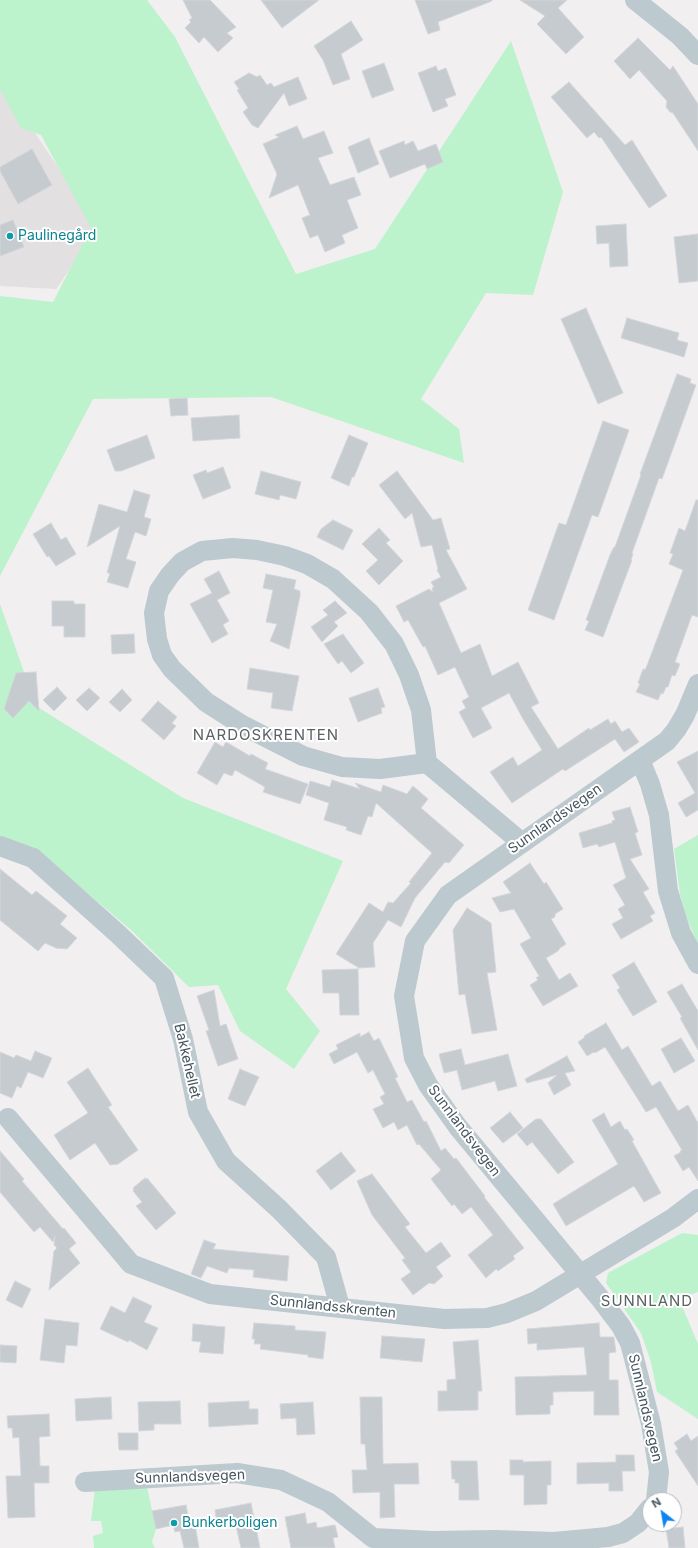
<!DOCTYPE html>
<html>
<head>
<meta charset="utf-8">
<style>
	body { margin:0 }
	#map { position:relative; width:698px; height:1548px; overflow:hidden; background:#f2eff0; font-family:Inter,sans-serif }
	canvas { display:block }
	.north { position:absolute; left:642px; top:1492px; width:40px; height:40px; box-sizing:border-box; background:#fff; border:1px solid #b5bbbf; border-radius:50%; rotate:329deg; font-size:11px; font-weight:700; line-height:16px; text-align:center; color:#46555e }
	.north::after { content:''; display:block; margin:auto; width:14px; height:18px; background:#0e85ee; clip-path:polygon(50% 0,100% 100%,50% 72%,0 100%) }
</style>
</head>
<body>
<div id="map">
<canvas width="698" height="1548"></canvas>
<div class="north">N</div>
</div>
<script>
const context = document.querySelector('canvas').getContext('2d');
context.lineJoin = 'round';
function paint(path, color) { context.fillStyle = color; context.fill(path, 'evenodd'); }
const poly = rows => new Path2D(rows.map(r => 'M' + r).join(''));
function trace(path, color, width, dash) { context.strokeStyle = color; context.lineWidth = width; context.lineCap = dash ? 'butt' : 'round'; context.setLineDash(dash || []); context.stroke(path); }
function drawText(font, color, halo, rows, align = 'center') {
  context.font = font + ' Inter,sans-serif'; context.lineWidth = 4; context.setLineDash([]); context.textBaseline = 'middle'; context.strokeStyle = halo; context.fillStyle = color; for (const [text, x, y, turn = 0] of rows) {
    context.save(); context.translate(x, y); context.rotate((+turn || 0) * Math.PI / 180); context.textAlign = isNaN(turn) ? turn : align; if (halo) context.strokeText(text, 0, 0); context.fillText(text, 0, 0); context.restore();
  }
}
paint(poly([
	[0,81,99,228,56,289,0,286]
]), '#e3e0e2');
paint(poly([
	[0,0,147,0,175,37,296,274,375,249,511,41,563,192,533,295,486,293,421,399,459,429,464,463,271,397,93,399,0,576,0,296,53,302,91,228,41,135,21,128,0,89],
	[0,604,36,706,183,798,343,861,286,989,320,1031,294,1069,240,1031,218,985,189,987,131,930,33,847,0,838],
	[698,835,698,945,686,916,680,894,674,849],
	[682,1233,698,1235,698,1292,679,1299,698,1344,698,1419,657,1392,651,1362,641,1333,606,1283,608,1273],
	[147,1487,156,1529,152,1542,155,1548,94,1548,93,1536,103,1533,101,1521,91,1521,95,1489]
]), '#bcf2cc');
const building = poly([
	[183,0,210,0,236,27,227,33,233,38,218,52,204,37,199,43,185,28,191,22,189,20,192,18,183,0],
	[261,0,319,0,282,28,261,0],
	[415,0,492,0,492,1,438,22,440,30,428,34,415,0],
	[520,0,567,0,558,8,584,37,566,54,537,24,545,16,520,0],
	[351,21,363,40,341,54,350,79,333,85,323,60,314,46,351,21],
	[638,38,670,70,673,66,698,104,698,151,673,113,670,112,666,107,667,101,639,70,630,79,614,61,638,38],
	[384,63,394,90,372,98,362,71,384,63],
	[436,66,438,71,446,68,456,95,445,99,448,106,433,112,418,73,436,66],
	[249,73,257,77,260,75,267,85,271,83,274,87,298,77,307,99,289,106,284,93,258,128,252,125,243,112,248,108,237,90,239,89,234,82,249,73],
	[569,82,625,145,632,140,667,196,649,208,601,137,599,138,594,132,587,138,551,97,569,82],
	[297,126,303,139,324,131,333,153,318,158,330,185,354,177,361,195,347,200,358,228,342,235,345,243,325,252,318,235,310,238,302,218,310,215,298,185,269,198,277,174,263,144,279,137,275,135,297,126],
	[369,138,379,164,358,173,348,147,369,138],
	[404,141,405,145,413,141,418,151,436,144,443,162,427,169,425,164,390,178,379,151,404,141],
	[32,149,52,185,18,204,0,171,0,167,32,149],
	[13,220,24,247,0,256,0,225,13,220],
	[626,224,628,266,610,267,609,243,597,244,596,226,626,224],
	[698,234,698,281,679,283,674,237,698,234],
	[586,308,623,393,598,404,561,319,586,308],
	[627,318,679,333,677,340,688,343,684,357,621,338,627,318],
	[677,374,691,379,690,383,696,385,662,479,659,478,632,553,633,554,631,560,632,560,603,637,585,630,589,621,586,620,610,555,614,547,615,547,641,475,640,474,677,374],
	[187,398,188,415,171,416,169,399,187,398],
	[239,415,240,438,193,441,191,418,239,415],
	[603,421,629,430,598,517,592,515,554,620,528,610,559,523,566,525,603,421],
	[147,435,155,458,121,471,115,471,107,450,147,435],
	[349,435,368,443,354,477,352,477,349,486,331,478,349,435],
	[223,467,231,488,203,499,193,475,206,470,207,473,223,467],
	[261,471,301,482,296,499,280,495,279,500,255,494,261,471],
	[397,471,433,520,441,518,450,549,446,550,467,589,439,603,461,653,480,644,492,676,518,662,539,703,531,707,558,749,589,728,590,730,608,719,611,724,615,721,622,732,629,728,639,742,624,752,615,739,565,771,563,769,512,803,490,772,513,757,518,766,542,750,523,719,509,693,481,708,492,728,473,738,459,712,466,708,462,701,469,697,455,667,438,675,425,646,423,647,408,620,404,622,396,606,429,589,433,592,432,588,434,587,431,582,441,577,437,570,438,569,432,545,421,547,412,513,405,519,379,485,397,471],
	[134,490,150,495,144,517,151,519,146,536,135,532,126,559,136,562,128,588,107,582,110,573,107,573,120,526,87,547,99,504,127,512,134,490],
	[696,500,698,500,698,617,692,615,675,662,680,664,675,676,672,675,668,687,666,687,663,694,661,693,658,700,636,692,640,684,638,683,643,669,645,670,648,663,683,570,669,564,673,554,670,553,679,528,685,531,696,500],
	[333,520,353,530,343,550,317,537,321,529,333,520],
	[51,523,61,540,66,537,76,554,56,566,49,556,47,557,33,534,51,523],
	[379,528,390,540,386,543,403,561,379,585,366,571,378,560,362,544,379,528],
	[219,571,230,593,217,600,229,621,224,624,223,625,228,634,212,643,190,604,212,593,204,579,219,571],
	[266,574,296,580,294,589,300,591,300,596,289,649,270,641,277,624,266,622,273,590,263,588,266,574],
	[52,601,74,601,74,604,85,604,85,637,64,637,64,626,52,626,52,601],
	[335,601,347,613,334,622,338,626,322,642,311,627,328,615,323,610,335,601],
	[134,634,135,653,112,654,111,635,134,634],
	[343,634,364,663,351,673,342,661,338,664,324,644,343,634],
	[250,668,299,676,292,711,271,708,273,693,247,689,250,668],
	[36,672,39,711,29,701,13,718,4,709,16,673,36,672],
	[57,687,67,698,54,711,43,700,57,687],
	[89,688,100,698,87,711,76,700,89,688],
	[378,688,385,707,381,708,382,713,358,722,349,698,378,688],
	[122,689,132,700,120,712,109,702,122,689],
	[158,701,177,717,172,723,176,726,164,740,141,720,158,701],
	[215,742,223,747,226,742,250,756,251,754,268,763,265,769,308,784,300,804,263,792,265,787,235,770,232,776,224,773,217,785,197,773,215,742],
	[698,751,698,810,686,817,678,803,695,793,677,762,698,751],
	[332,780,360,789,355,783,381,792,383,785,407,794,413,786,428,799,421,808,464,845,449,863,445,862,415,898,401,927,388,920,373,943,375,967,359,968,336,954,369,903,383,912,388,902,393,903,411,883,409,882,432,853,376,803,372,817,368,816,361,835,346,830,347,827,324,820,329,803,306,795,310,781,330,787,332,780],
	[630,807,638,832,635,833,642,855,630,859,649,889,643,892,655,913,650,916,653,921,621,939,612,924,623,918,618,909,625,905,613,885,626,878,615,842,599,847,597,844,583,848,579,833,612,823,612,821,615,820,612,812,630,807],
	[530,863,544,884,546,882,563,909,555,914,555,917,551,919,566,944,560,948,558,951,546,958,559,980,570,973,578,986,543,1006,530,985,538,980,536,978,539,976,520,944,531,938,514,909,500,912,492,898,511,893,503,882,530,863],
	[0,869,32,895,36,891,67,916,60,924,77,938,67,949,56,948,45,943,38,951,0,920,0,869],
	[467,908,491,923,496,972,487,973,497,1030,472,1034,465,994,459,995,453,930,467,908],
	[634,962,657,1002,633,1016,617,990,620,988,612,975,634,962],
	[358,969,359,1015,340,1015,339,993,323,993,322,970,358,969],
	[682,984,698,1011,698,1050,680,1018,682,1017,667,992,682,984],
	[214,990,220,1026,226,1024,238,1059,218,1066,206,1031,209,1030,197,996,214,990],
	[606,1023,622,1050,628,1046,652,1086,660,1081,678,1111,688,1105,698,1123,698,1181,689,1167,683,1171,674,1156,681,1152,680,1151,682,1150,656,1107,646,1112,605,1047,595,1053,594,1052,587,1056,578,1042,585,1037,584,1036,606,1023],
	[369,1032,374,1041,379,1038,398,1077,395,1078,407,1102,412,1100,424,1122,426,1121,441,1151,445,1148,454,1159,456,1158,485,1196,484,1197,524,1248,513,1256,515,1259,498,1271,496,1269,486,1278,468,1255,493,1235,471,1207,462,1214,454,1204,452,1206,431,1179,441,1170,419,1144,417,1145,407,1125,398,1130,394,1122,383,1128,373,1109,384,1104,380,1097,385,1094,373,1070,368,1073,357,1052,334,1064,329,1054,338,1049,336,1045,360,1033,360,1037,369,1032],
	[681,1038,695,1061,674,1073,661,1049,681,1038],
	[461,1049,465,1065,508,1054,517,1086,498,1091,495,1081,462,1090,457,1070,444,1073,439,1054,461,1049],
	[35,1051,52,1058,43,1078,28,1072,21,1088,17,1086,12,1098,0,1093,0,1052,14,1058,16,1055,31,1061,35,1051],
	[567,1056,575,1071,565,1073,571,1085,554,1095,548,1083,557,1075,527,1083,525,1079,567,1056],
	[88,1068,112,1105,108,1107,138,1150,118,1164,110,1165,95,1143,70,1160,54,1135,88,1113,67,1082,88,1068],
	[240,1069,259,1077,245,1106,228,1099,240,1069],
	[510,1112,523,1128,503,1143,490,1128,510,1112],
	[604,1113,611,1127,620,1121,625,1130,627,1129,634,1140,632,1141,661,1193,644,1202,634,1186,566,1226,553,1204,618,1164,592,1120,604,1113],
	[536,1119,541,1119,574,1162,558,1174,532,1142,527,1146,517,1134,536,1119],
	[0,1151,24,1179,22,1181,63,1229,64,1228,76,1243,69,1249,80,1263,49,1290,54,1251,57,1248,54,1245,55,1236,53,1242,40,1227,34,1232,0,1192,0,1151],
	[341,1152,356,1171,331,1190,316,1171,341,1152],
	[372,1174,410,1224,405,1227,426,1253,441,1242,451,1256,436,1267,443,1276,434,1284,429,1283,413,1295,401,1279,411,1272,402,1260,405,1258,372,1215,357,1181,372,1174],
	[145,1178,146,1180,147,1178,176,1213,156,1230,136,1206,142,1202,133,1191,134,1190,133,1188,145,1178],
	[204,1240,216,1244,213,1249,289,1256,287,1281,253,1277,254,1270,229,1268,227,1273,207,1266,201,1278,191,1274,204,1240],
	[15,1281,31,1289,22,1308,6,1300,15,1281],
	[133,1297,152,1306,144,1322,158,1328,147,1350,129,1340,128,1342,100,1329,111,1306,125,1313,133,1297],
	[45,1319,79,1323,77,1346,66,1345,64,1363,40,1360,45,1319],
	[254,1323,295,1326,295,1330,326,1332,323,1359,308,1357,308,1355,260,1349,261,1344,254,1344,255,1339,252,1339,254,1323],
	[599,1323,600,1337,614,1337,614,1338,616,1352,609,1353,609,1380,618,1380,619,1415,594,1415,594,1391,553,1392,553,1405,550,1405,550,1414,516,1415,515,1377,587,1375,584,1347,537,1350,537,1343,528,1344,527,1329,599,1323],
	[193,1324,225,1327,223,1354,199,1352,201,1342,192,1341,193,1324],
	[382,1336,425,1339,422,1362,380,1358,382,1336],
	[478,1340,482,1391,478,1391,478,1410,438,1411,438,1391,447,1391,447,1380,456,1379,453,1342,478,1340],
	[0,1345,17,1346,16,1363,0,1362,0,1345],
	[111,1397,112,1419,76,1421,75,1399,111,1397],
	[360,1397,382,1397,383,1464,418,1463,419,1484,394,1484,395,1517,380,1518,380,1492,353,1493,352,1470,367,1470,365,1444,361,1444,360,1397],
	[180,1401,181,1424,154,1424,154,1430,139,1431,138,1402,180,1401],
	[249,1401,249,1409,258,1409,258,1424,209,1427,208,1403,249,1401],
	[313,1402,315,1434,297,1435,296,1418,281,1419,280,1404,313,1402],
	[49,1414,50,1436,39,1437,40,1466,49,1466,49,1483,34,1483,35,1517,8,1518,6,1476,21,1476,19,1437,13,1438,12,1428,8,1428,7,1416,49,1414],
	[118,1433,138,1433,138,1450,119,1450,118,1433],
	[687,1434,691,1441,698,1436,698,1486,675,1451,678,1449,674,1443,687,1434],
	[616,1455,634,1455,635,1471,622,1471,623,1491,609,1491,609,1483,577,1484,577,1463,616,1462,616,1455],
	[510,1460,523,1460,523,1462,551,1461,551,1485,547,1485,547,1504,524,1505,524,1475,510,1475,510,1460],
	[451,1461,477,1461,479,1500,459,1500,459,1483,455,1483,455,1479,452,1479,451,1461],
	[251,1503,260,1548,241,1548,235,1521,217,1525,215,1510,251,1503],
	[186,1505,189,1520,194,1519,199,1548,184,1548,180,1531,175,1532,173,1525,156,1529,152,1511,186,1505],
	[305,1513,307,1524,316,1522,317,1528,335,1525,338,1537,333,1538,335,1548,291,1548,285,1517,305,1513],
	[683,1527,685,1548,669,1548,666,1529,683,1527]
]);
paint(building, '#c6cbcf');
trace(building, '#d3d6db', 1);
trace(poly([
	[635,0,680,36,698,55],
	[640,760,650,784,659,815,668,891,681,933,698,964],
	[427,763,380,769,342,767,303,756,242,725,206,702,172,669,162,655,157,639,154,613,159,591,170,575,182,562,202,551,233,548,257,550,285,556,307,564,333,579,369,612,394,644,409,675,421,710,427,763,521,842],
	[0,846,33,858,118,934,164,978,183,1039,198,1112,226,1161,279,1209,326,1257,340,1307],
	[8,1118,131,1264,210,1294,444,1319,487,1318,507,1313,536,1301,673,1218,698,1199],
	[85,1482,237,1473,281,1480,328,1502,373,1538,432,1541,495,1540,554,1542,608,1537,623,1533,638,1523,650,1508],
	[656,1500,659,1472,651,1424,630,1343,621,1326,599,1297,458,1127,428,1085,414,1058,404,996,415,941,448,895,667,741,676,730,685,715,698,684]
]), '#bcc9cf', 20);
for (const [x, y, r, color] of [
	[10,236,4,"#0f9aa8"],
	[174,1523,4,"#0f9aa8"]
]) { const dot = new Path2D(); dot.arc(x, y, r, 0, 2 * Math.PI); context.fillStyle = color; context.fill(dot); trace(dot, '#fff', 1.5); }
drawText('14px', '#0d838f', '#fff', [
	["Paulinegård",18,236],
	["Bunkerboligen",182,1523]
], 'left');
drawText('14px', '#46555e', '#fff', [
	["Sunnlandsvegen",555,819,-35],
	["Bakkehellet",187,1061,77],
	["Sunnlandsvegen",464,1131,53],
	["Sunnlandsskrenten",333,1307,6],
	["Sunnlandsvegen",645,1408,77],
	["Sunnlandsvegen",190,1477,-2]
]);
context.letterSpacing = '1px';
drawText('15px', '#5c6165', '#fff', [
	["NARDOSKRENTEN",266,735],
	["SUNNLAND",647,1301]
]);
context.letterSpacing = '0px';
</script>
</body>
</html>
